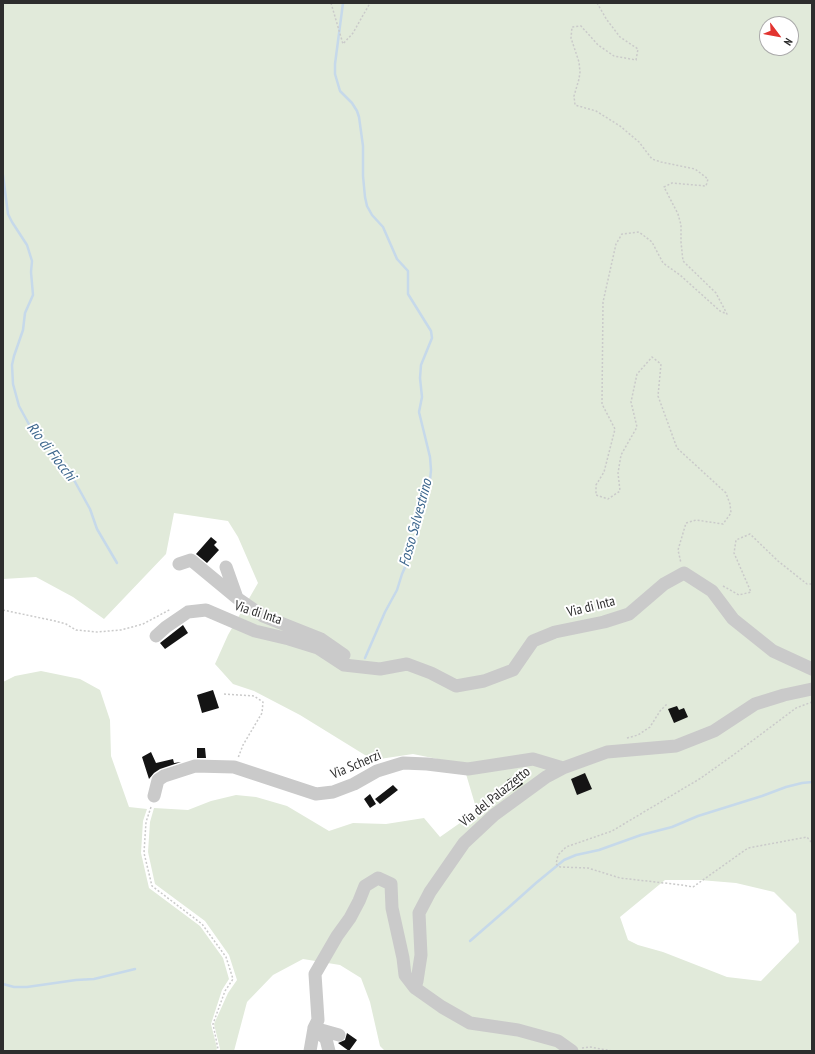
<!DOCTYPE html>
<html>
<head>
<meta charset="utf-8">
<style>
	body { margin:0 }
	#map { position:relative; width:815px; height:1054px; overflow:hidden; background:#fff; font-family:"PT Sans Narrow",sans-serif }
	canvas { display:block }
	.frame { position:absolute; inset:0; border:4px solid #2d2d2d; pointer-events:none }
	.north { position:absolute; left:759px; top:16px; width:40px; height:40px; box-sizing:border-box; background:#fff; border:1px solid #ababab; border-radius:50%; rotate:122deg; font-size:11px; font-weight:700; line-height:16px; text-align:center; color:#2d2d2d }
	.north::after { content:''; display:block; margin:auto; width:14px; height:18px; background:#e23430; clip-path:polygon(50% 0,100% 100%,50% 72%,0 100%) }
</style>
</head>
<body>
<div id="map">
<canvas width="815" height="1054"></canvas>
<div class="frame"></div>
<div class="north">N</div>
</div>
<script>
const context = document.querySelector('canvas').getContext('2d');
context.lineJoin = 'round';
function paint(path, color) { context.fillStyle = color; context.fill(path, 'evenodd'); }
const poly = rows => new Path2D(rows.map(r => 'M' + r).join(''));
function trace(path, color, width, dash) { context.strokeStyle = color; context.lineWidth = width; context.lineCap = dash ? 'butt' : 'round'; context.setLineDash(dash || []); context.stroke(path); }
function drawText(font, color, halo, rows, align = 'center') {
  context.font = font + ' "PT Sans Narrow",sans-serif'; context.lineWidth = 4; context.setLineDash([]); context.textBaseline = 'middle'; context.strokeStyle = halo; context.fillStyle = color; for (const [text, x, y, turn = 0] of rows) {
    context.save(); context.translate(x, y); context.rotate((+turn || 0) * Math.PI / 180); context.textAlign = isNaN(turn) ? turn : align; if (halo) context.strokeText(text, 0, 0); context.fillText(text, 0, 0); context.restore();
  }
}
paint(poly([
	[3,3,812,3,812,684,675,741,561,763,467,765,413,754,373,760,300,715,254,691,233,684,215,664,228,635,258,583,238,537,228,521,174,513,166,554,104,619,73,597,36,577,3,579],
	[767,24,791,24,791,48,767,48],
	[41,671,80,679,100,690,110,720,111,756,129,807,147,809,143,821,141,853,149,888,200,926,223,958,229,979,222,990,211,1024,217,1048,216,1051,3,1051,3,682,15,676],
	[812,692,812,1051,385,1051,380,1046,370,1002,361,978,340,965,303,959,273,975,247,1002,234,1051,219,1051,220,1049,214,1024,228,993,237,980,229,955,205,921,155,884,148,852,150,822,154,808,188,810,211,801,236,795,256,797,287,806,329,831,353,823,386,824,424,818,440,837,477,811,466,774,533,761,564,771,608,755,677,749,757,707],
	[665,880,700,880,736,883,774,892,796,914,799,942,761,981,727,977,663,952,638,945,628,940,620,917]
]), '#e1eada');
trace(poly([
	[343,3,335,64,335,74,340,91,352,103,357,111,359,117,363,146,363,176,365,197,367,206,372,215,383,227,397,259,408,271,408,294,431,331,432,338,421,365,420,378,422,397,419,412,430,457,431,470,430,480,425,496,417,535,411,554,402,574,397,590,385,612,365,658],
	[3,175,8,214,12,222,27,245,32,261,31,272,33,295,25,313,23,330,14,356,12,365,13,384,19,406,31,428,61,461,74,480,90,509,97,529,117,563],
	[470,941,508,908,536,883,564,860,576,855,599,850,641,835,672,827,698,816,762,796,786,787,802,783,812,782],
	[3,984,14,987,27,987,76,980,94,979,135,969]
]), '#c6d9ea', 2.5);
paint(poly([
	[211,537,217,542,214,545,219,550,207,563,196,554],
	[183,625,188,633,165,649,160,643],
	[213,690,219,708,202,713,197,695],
	[677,706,679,710,684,708,688,717,674,723,668,709],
	[197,748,205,748,206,758,197,758],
	[151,752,156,763,173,759,174,763,181,762,160,769,154,773,149,779,142,757],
	[585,773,592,789,577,795,571,779],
	[518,774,523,784,513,791,507,780],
	[393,785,398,790,380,804,375,799],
	[370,794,376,804,370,808,364,799],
	[347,1033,357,1040,349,1051,338,1043,345,1040]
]), '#141414');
trace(poly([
	[331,3,343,44,353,33,370,3],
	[597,3,607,20,620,37,638,49,636,60,614,56,598,45,581,26,572,27,571,38,579,62,580,72,579,79,574,96,575,105,596,111,620,126,639,142,652,159,661,162,695,169,708,179,706,186,672,183,664,187,678,214,681,225,681,242,683,261,716,293,727,314,720,311,680,275,663,263,652,242,639,232,622,234,616,244,603,302,602,404,615,429,604,472,596,485,596,495,608,499,620,491,618,473,621,455,637,427,631,402,637,374,652,357,661,364,658,396,677,448,726,493,730,504,731,513,723,524,696,520,686,523,678,550,681,563],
	[723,586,739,595,751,592,734,553,736,540,750,534,778,561,807,584,812,584],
	[3,610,55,621,66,624,76,630,97,632,121,630,143,624,171,609],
	[224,694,254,696,263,702,262,713,243,745,238,758],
	[812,702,796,708,736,753,701,778,612,831,566,847,558,855,556,864,560,867,588,868,620,878,682,885,693,887,748,848,807,837,812,843],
	[627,738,638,735,650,727,660,711,668,703],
	[151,807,146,822,144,853,152,886,202,924,226,957,233,979,225,991,213,1024,218,1049,218,1051],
	[582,1048,590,1047,612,1051]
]), '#cacaca', 1.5, [2, 2]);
trace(poly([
	[179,564,191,560,237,598,263,616,321,639,344,655],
	[226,567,237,598],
	[156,636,166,627,188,612,206,610,255,631,289,639,318,648,344,665,380,669,407,664,431,673,456,686,484,681,513,670,533,641,555,632,604,622,629,614,664,584,684,573,712,591,733,619,773,651,812,669],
	[154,796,158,780,164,776,195,766,234,767,316,794,333,792,354,784,377,771,403,763,427,764,468,769,533,759,563,768],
	[310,1051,314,1028,339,1035],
	[329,1051,326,1039,314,1028,318,1020,315,974,337,936,350,918,359,901,365,886,378,878,391,884,392,908,403,958,405,975,415,988],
	[572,1051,558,1041,518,1030,470,1023,442,1007,415,988,417,981,421,955,419,913,430,892,464,843,494,815,546,777,563,768,607,752,676,746,714,731,755,704,784,695,812,689]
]), '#cacaca', 13);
drawText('14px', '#2d2d2d', '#fff', [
	["Via di Inta",591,607,-14],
	["Via di Inta",258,613,18],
	["Via Scherzi",356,765,-23],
	["Via del Palazzetto",495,797,-39]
]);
drawText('italic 15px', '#3c668d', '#fff', [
	["Rio di Fiocchi",51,452,52],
	["Fosso Salvestrino",416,523,-75]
]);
</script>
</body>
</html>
